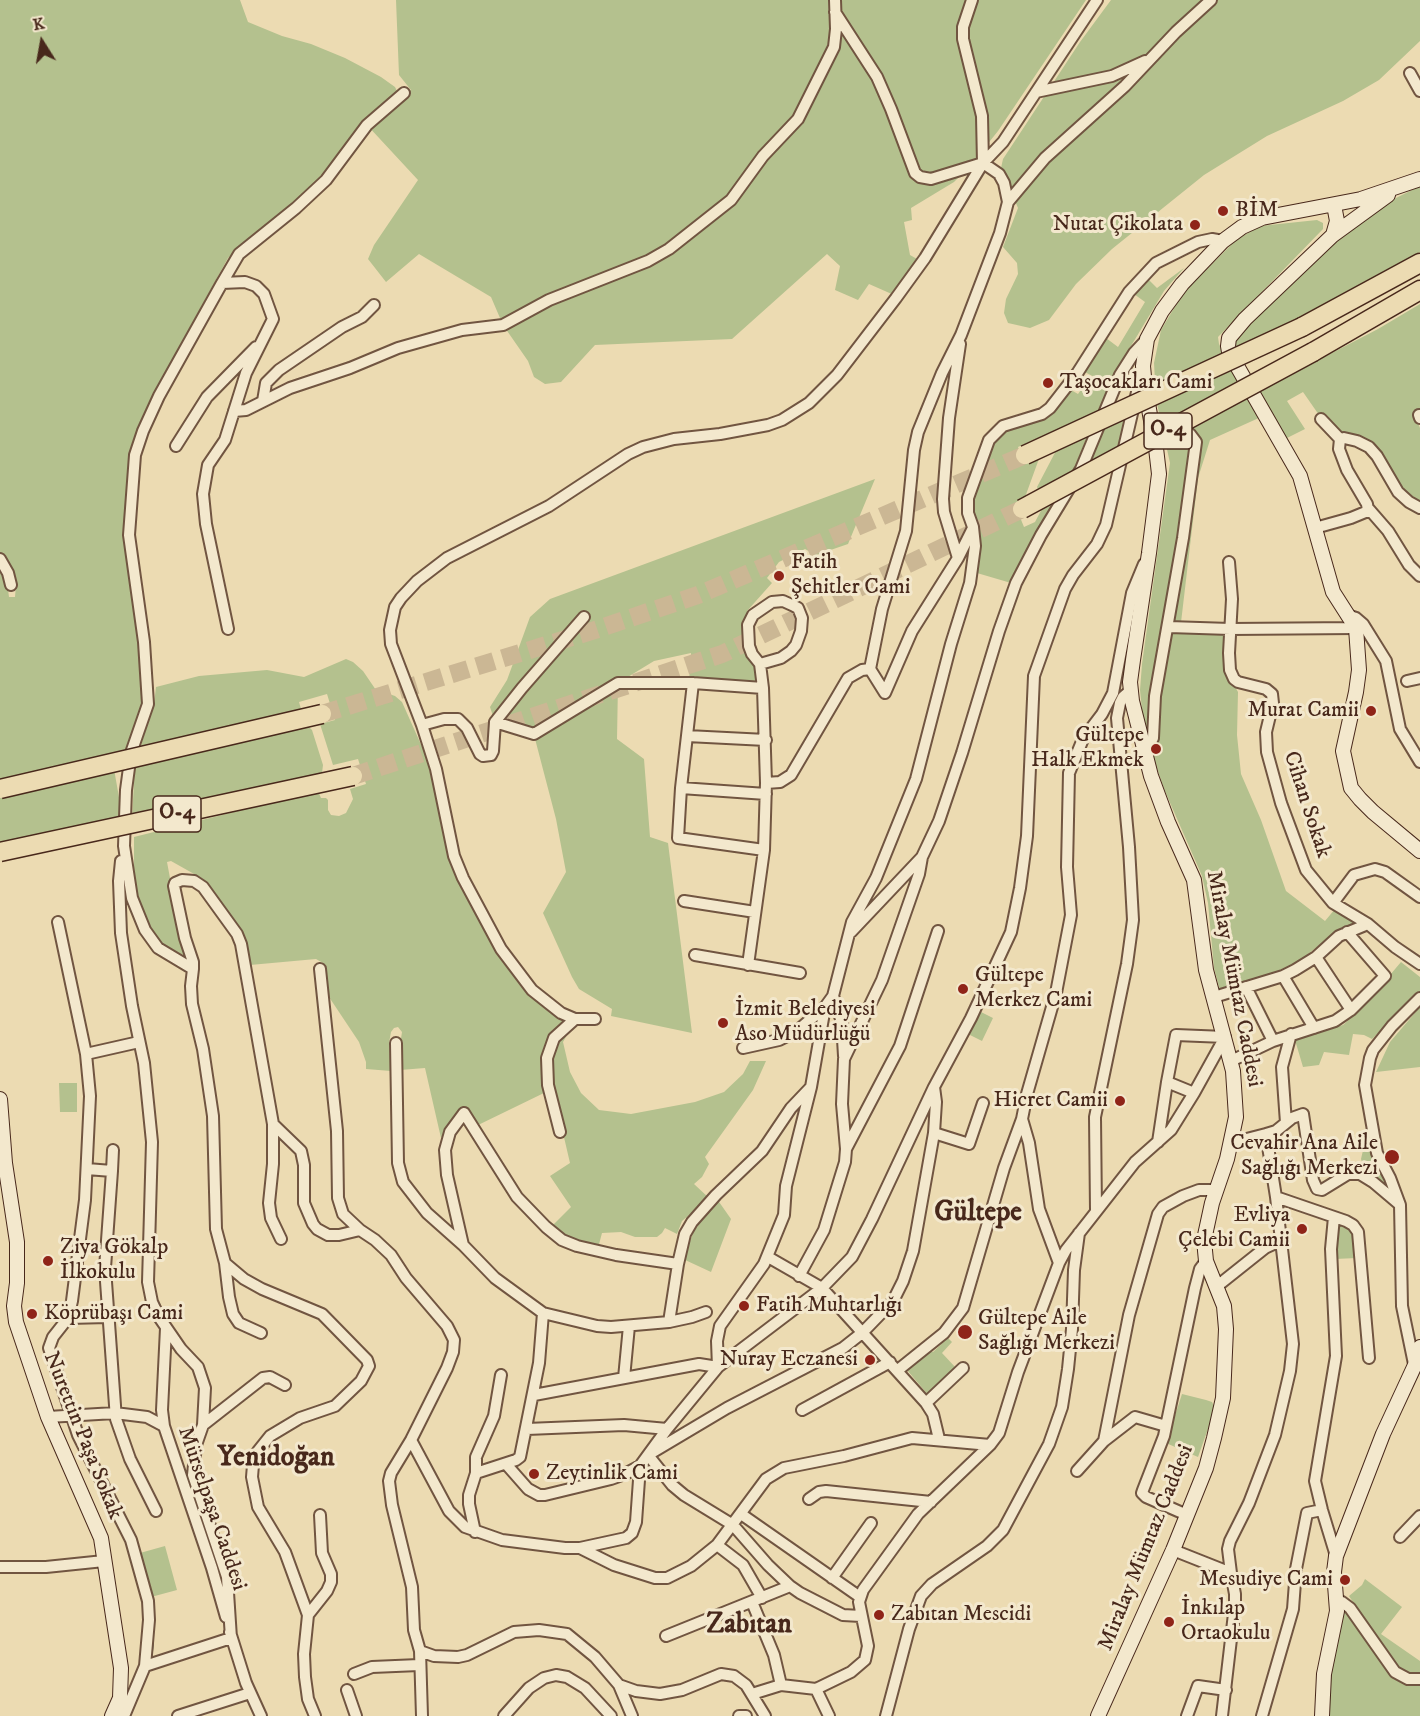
<!DOCTYPE html>
<html>
<head>
<meta charset="utf-8">
<style>
	body { margin:0 }
	#map { position:relative; width:1420px; height:1716px; overflow:hidden; background:#ecdbb2; font-family:"IM FELL DW Pica",serif }
	canvas { display:block }
	.north { position:absolute; left:12px; top:12px; width:60px; height:60px; -webkit-text-stroke:4px #f3e8cd; paint-order:stroke; rotate:349deg; font-size:16px; font-weight:700; line-height:24px; text-align:center; color:#48281b }
	.north::after { content:''; display:block; margin:auto; width:21px; height:27px; background:#48281b; clip-path:polygon(50% 0,100% 100%,50% 72%,0 100%) }
</style>
</head>
<body>
<div id="map">
<canvas width="1420" height="1716"></canvas>
<div class="north">K</div>
</div>
<script>
const context = document.querySelector('canvas').getContext('2d');
context.lineJoin = 'round';
function paint(path, color) { context.fillStyle = color; context.fill(path, 'evenodd'); }
const poly = rows => new Path2D(rows.map(r => 'M' + r).join(''));
function trace(path, color, width, dash) { context.strokeStyle = color; context.lineWidth = width; context.lineCap = dash ? 'butt' : 'round'; context.setLineDash(dash || []); context.stroke(path); }
function drawText(font, color, halo, rows, align = 'center') {
  context.font = font + ' "IM FELL DW Pica",serif'; context.lineWidth = 6; context.setLineDash([]); context.textBaseline = 'middle'; context.strokeStyle = halo; context.fillStyle = color; for (const [text, x, y, turn = 0] of rows) {
    context.save(); context.translate(x, y); context.rotate((+turn || 0) * Math.PI / 180); context.textAlign = isNaN(turn) ? turn : align; if (halo) context.strokeText(text, 0, 0); context.fillText(text, 0, 0); context.restore();
  }
}
paint(poly([
	[0,0,240,0,248,22,282,36,311,44,345,58,381,77,395,87,398,93,404,93,411,90,399,75,396,0,1086,0,998,131,970,166,954,182,911,208,912,220,904,222,910,255,917,259,894,295,869,284,858,300,835,290,840,266,827,254,732,339,595,345,561,382,545,384,534,377,528,361,503,325,491,297,419,254,386,282,368,259,374,245,418,180,367,125,323,176,228,258,161,380,136,437,130,458,125,524,140,643,143,698,141,710,127,750,0,780,0,564,7,582,9,597,15,597,16,585,0,554],
	[1111,0,1420,0,1420,41,1379,80,1343,101,1267,136,1204,175,1112,249,1076,284,1049,320,1030,328,1008,323,1004,313,1006,299,1018,274,1017,263,1003,247,1018,208,1001,168,1003,159,1080,42],
	[1420,186,1420,252,1301,318,1232,349,1238,332,1346,233,1396,198],
	[1317,220,1323,223,1323,229,1218,337,1219,344,1236,377,1261,417,1210,440,1198,478,1180,631,1224,634,1223,666,1238,692,1237,735,1241,774,1261,820,1286,891,1325,921,1335,909,1359,923,1334,933,1297,963,1265,976,1220,991,1214,968,1208,903,1202,876,1164,789,1147,739,1142,710,1140,690,1142,664,1170,463,1156,399,1154,363,1161,330,1183,293,1236,240,1260,226],
	[1184,268,1164,291,1119,366,1098,411,1018,447,1022,461,1040,456,1024,500,1015,505,1024,527,1035,522,1044,505,1061,496,1011,583,977,573,981,543,979,532,973,516,971,500,996,437,1005,429,1046,416,1071,390,1078,394,1083,387,1089,391,1096,378,1083,371,1106,338,1118,347,1145,302,1134,294,1146,277,1157,288],
	[1420,304,1420,415,1416,418,1420,428,1420,502,1409,499,1364,440,1356,435,1342,432,1319,415,1303,392,1287,401,1305,429,1285,439,1257,392,1378,329],
	[1125,417,1118,451,1088,466,1103,427],
	[1088,434,1072,474,1039,492,1037,487,1059,445],
	[875,479,848,544,816,555,805,549,779,562,767,578,772,583,747,611,748,650,749,660,754,665,757,685,689,681,691,653,654,661,618,683,617,739,644,759,650,837,668,843,692,1033,611,1016,612,1009,579,989,572,977,543,913,566,872,556,819,534,735,495,722,490,707,507,680,530,617,550,599],
	[346,659,353,662,363,671,378,693,383,692,395,696,402,702,427,758,446,845,457,874,501,960,525,990,564,1021,545,1045,543,1056,546,1092,474,1127,461,1116,441,1138,425,1068,400,1070,399,1052,402,1032,398,1027,394,1028,391,1032,389,1043,391,1071,366,1069,366,1062,359,1042,329,997,323,963,316,959,250,965,246,941,203,879,171,861,167,862,181,937,187,957,158,942,149,930,138,902,134,869,134,837,318,791,321,798,326,798,328,800,328,810,331,815,339,816,346,813,353,799,350,789,366,784,358,759,333,765,320,724,335,720,327,694,299,702,301,709,140,748,154,704,156,687,199,676,267,670,304,677],
	[308,726,312,730,323,765,322,773,318,775,132,818,135,765],
	[114,769,120,803,121,820,0,846,0,797],
	[1401,962,1420,977,1420,992,1372,1039,1364,1035,1353,1034,1349,1055,1324,1052,1319,1065,1303,1067,1295,1040,1343,1025,1363,1007],
	[1420,1007,1420,1067,1376,1072,1390,1042],
	[979,1011,993,1018,982,1041,968,1034],
	[567,1035,563,1042,570,1072,581,1093,599,1110,631,1114,695,1102,724,1092,743,1074,750,1061,766,1061,753,1090,705,1157,709,1164,702,1177,694,1184,709,1198,682,1221,677,1234,665,1228,662,1233,657,1237,635,1237,621,1232,602,1233,598,1248,566,1239,551,1227,571,1207,550,1176,570,1163,550,1077,550,1059,554,1047],
	[59,1083,77,1083,77,1112,60,1112],
	[1364,1146,1372,1149,1373,1156,1387,1186,1383,1186,1363,1165,1361,1159],
	[717,1199,731,1219,711,1272,683,1259,694,1231],
	[1344,1224,1356,1238,1357,1258,1335,1259,1338,1227,1339,1225],
	[948,1338,952,1342,942,1353,956,1368,929,1396,907,1370,930,1351,933,1352],
	[1182,1394,1206,1400,1212,1402,1214,1406,1214,1412,1198,1457,1166,1443],
	[165,1546,177,1590,151,1597,140,1553],
	[1365,1579,1402,1607,1381,1634,1420,1661,1420,1675,1407,1674,1391,1660,1349,1596,1362,1585],
	[1343,1611,1347,1611,1352,1616,1392,1676,1402,1682,1420,1685,1420,1716,1327,1716,1328,1687]
]), '#b4c18e');
trace(poly([
	[151,1659,153,1644]
]), '#7a7f78', 2);
trace(poly([
	[322,714,595,630,698,595,1025,455],
	[353,776,722,654,1022,509]
]), '#cbb794', 18, [18, 9]);
const street = poly([
	[972,0,963,27,963,39,982,116,983,163],
	[835,12,877,77,891,109,915,173,920,177,931,179,983,163,999,174,1004,183,1008,202,1000,233,961,335,942,373,918,432,914,450,906,531,882,609,870,669],
	[1410,73,1420,91],
	[1036,92,1112,76,1145,61],
	[1008,202,1045,158,1125,86,1176,32,1211,0],
	[222,283,239,254,296,208,326,180,367,125,404,93],
	[263,401,266,383,279,370,342,327,362,317,374,305],
	[234,411,246,410,290,388,350,368,398,348,462,330,503,325,549,300,648,261,669,249,731,200,763,156,798,119,834,47,836,29,835,0],
	[1419,415,1420,418],
	[1321,419,1340,439],
	[176,446,207,397,256,347],
	[1368,508,1388,531,1409,565,1420,576],
	[1315,528,1351,518,1368,511,1367,504,1347,470,1339,449,1340,439,1344,438,1357,441,1369,447,1377,456,1398,492,1409,502,1420,508],
	[958,558,944,512,943,499,949,418,960,344],
	[0,559,8,573,11,585],
	[1229,562,1232,599,1229,653,1230,670,1234,679,1238,682,1266,689,1272,694,1273,703,1266,732,1267,752,1281,803,1306,870,1333,903,1368,924,1395,947,1420,964],
	[1347,615,1356,618,1363,624,1386,661,1400,729,1420,762],
	[1169,627,1230,629,1356,628],
	[228,629,206,524,203,494,208,465,225,440,246,373,273,319,264,294,256,286,245,282,222,283,159,396,143,431,135,455,129,535,144,642,148,704,131,753,126,790,124,846,132,898,145,930,158,948,193,969,191,986,192,1004,203,1049,213,1116,216,1229,225,1263,244,1279,262,1289,322,1314,367,1360,369,1366,361,1381,335,1406,300,1418,270,1436,258,1451,253,1465,252,1477,258,1507,285,1552,308,1615,304,1654,305,1677,308,1699,315,1716],
	[1407,681,1420,678],
	[693,683,681,788,678,838,764,850],
	[885,693,912,631,958,558,973,528],
	[495,722,534,734,618,683,693,683,763,688],
	[422,725,444,719,458,719,467,728,480,754,483,756,491,755,493,751,495,722,522,688,584,617],
	[687,736,766,740],
	[1143,751,1148,748,1153,738,1155,696,1183,538,1196,442,1190,434,1164,438],
	[766,783,780,782,791,775,848,678,862,670,870,669,885,693],
	[681,788,766,794],
	[121,861,119,881,121,933,132,1006,144,1063,152,1142,148,1282,152,1302,159,1317,181,1349,198,1367,205,1388,203,1425,196,1445,193,1475,227,1577,231,1638,145,1666],
	[684,901,755,912],
	[1333,903,1354,875,1375,869,1385,872,1420,897],
	[58,922,86,1054,90,1096,85,1200,72,1301,68,1318,53,1337,49,1348,78,1435,131,1540,148,1601,149,1620,145,1666,124,1716],
	[851,932,922,857,939,821,962,753,999,631,1016,583,1041,535,1081,469,1120,375,1134,353,1147,339],
	[695,955,800,973],
	[1316,957,1351,1010],
	[748,965,764,850,766,783,763,688,760,664,752,654,749,646,748,625,753,615,772,602,783,601,794,606,798,608,802,618,801,631,796,645,791,651,781,658,760,664],
	[193,969,193,962,185,938,174,886,175,883,182,880,194,881,203,887,237,934,241,944,273,1124,273,1164,269,1203,271,1218,281,1239],
	[320,969,337,1131,338,1198,343,1214,360,1230],
	[1283,976,1314,1028],
	[1246,987,1273,1041],
	[833,996,842,1022,844,1056],
	[1214,997,1283,976,1295,970,1316,957,1339,936,1368,924],
	[595,1019,575,1019,561,1013,532,990,501,949,463,878,454,856,436,769,422,725,391,644,390,630,395,607,401,598,417,581,447,558,549,506,628,454,643,447,674,439,720,434,768,425,782,420,809,403,837,375,896,298,925,258,983,163,1003,142,1097,0],
	[396,1043,398,1163,403,1182,427,1213,463,1245,495,1278,543,1313,597,1326,611,1327,669,1322,692,1317,706,1312],
	[743,1048,779,1040,797,1031,825,1007,833,996,852,922,876,878,916,779,951,644,970,583,975,546,973,527,968,513,968,498,989,440,1003,426,1042,414,1050,408,1078,372,1129,292,1156,263,1198,242,1212,239,1223,241],
	[86,1054,139,1042],
	[1231,1061,1273,1041,1335,1021,1351,1010,1385,976,1347,932],
	[1022,1119,1029,1143,1039,1209,1059,1263],
	[1286,1123,1282,1067,1291,1034],
	[273,1124,301,1151,304,1165,304,1203,313,1224,317,1229,328,1235,339,1235,360,1230,375,1240,391,1255,406,1278,447,1326,454,1340,453,1352,447,1368,411,1440,391,1473,389,1481,392,1505,412,1587,414,1630,420,1651,422,1716],
	[560,1132,548,1085,547,1058,554,1038,575,1019],
	[934,1133,969,1144,983,1103],
	[1266,1134,1276,1131,1292,1118,1303,1114,1313,1180,1317,1189,1322,1190,1348,1174,1360,1174,1373,1182,1399,1204],
	[1158,1142,1167,1082],
	[846,1149,900,1046,938,931],
	[87,1169,112,1171,105,1268,116,1419,130,1459,156,1511],
	[112,1171,113,1150],
	[1276,1197,1346,1221,1353,1225,1358,1232,1369,1358],
	[1096,1211,1095,1117,1127,964,1133,920,1129,847,1117,718,1120,703,1123,697,1131,690],
	[1334,1217,1331,1249,1336,1356,1315,1481,1322,1510,1336,1556],
	[463,1245,447,1175,445,1150,450,1132,464,1113,517,1197,546,1227,562,1240,577,1246,616,1255,678,1264,685,1234,692,1222,716,1195,762,1151,791,1108,811,1087],
	[768,1257,822,1288,926,1403,933,1414,939,1439],
	[225,1263,229,1297,233,1314,239,1323,261,1333],
	[799,1276,824,1230,845,1162,846,1149,842,1104,844,1059,882,980,919,874,922,857],
	[1216,1287,1265,1248,1280,1241],
	[68,1318,108,1317],
	[669,1322,678,1264],
	[1414,1364,1402,1306,1400,1205,1390,1178,1377,1153,1365,1085,1370,1058,1373,1050,1392,1026,1420,998],
	[718,1367,717,1341,720,1326,764,1264,784,1215,786,1186,811,1087,825,1007],
	[898,1370,944,1333,963,1308,1004,1168,1022,1119,1027,1094,1056,993,1071,915,1067,867,1069,773,1083,739,1102,714,1113,693,1132,593,1144,564],
	[624,1378,629,1326],
	[534,1395,699,1364,718,1367],
	[926,1403,963,1368],
	[802,1410,890,1362],
	[48,1417,115,1413,147,1417,164,1426,212,1568,226,1617],
	[203,1425,263,1378,270,1377,285,1385],
	[164,1426,162,1410,166,1328],
	[527,1429,624,1425,667,1429],
	[411,1440,449,1511,465,1527,502,1540,565,1548,580,1548,626,1538,632,1533,636,1522,640,1466,667,1429,718,1367,822,1288,852,1257,872,1219,934,1087,971,1018,1011,932,1020,888,1027,836,1034,676,1065,589,1073,575,1097,544,1106,525,1141,375],
	[1104,1441,1135,1417,1166,1426],
	[506,1464,528,1489,539,1495,545,1495,611,1479,625,1474,640,1466],
	[1077,1471,1104,1441,1129,1315,1158,1214,1163,1207,1183,1196,1199,1190,1215,1190],
	[476,1473,516,1460,520,1457,539,1363,543,1313],
	[809,1499,819,1492,826,1491,931,1502],
	[741,1514,860,1597],
	[1187,1515,1146,1497,1142,1493,1143,1490,1164,1436,1195,1288,1200,1269,1206,1261],
	[475,1532,469,1504,469,1495,476,1473,476,1457,494,1416,501,1375],
	[1400,1537,1420,1516],
	[717,1545,743,1565,762,1598],
	[580,1548,614,1565,655,1578,667,1578,691,1566,717,1545,766,1479,784,1468,844,1456,912,1438,990,1445],
	[1173,1550,1231,1573,1235,1594,1235,1605,1222,1716],
	[0,1567,46,1567,104,1561],
	[1231,1573,1228,1549,1230,1541,1249,1503,1275,1435,1290,1371,1293,1344,1276,1197,1266,1134,1231,1143],
	[832,1578,871,1523],
	[752,1602,774,1655,781,1685],
	[1336,1602,1342,1602,1350,1608,1395,1672,1408,1679,1420,1679],
	[308,1615,327,1591,331,1582,331,1574,322,1553,320,1515],
	[861,1616,843,1615,800,1593,790,1586,768,1565,733,1525,684,1495,672,1485,648,1455,727,1408,843,1348,862,1333,893,1301,903,1281,913,1251,934,1133,936,1102,934,1087],
	[230,1632,246,1683,261,1716],
	[666,1636,790,1586],
	[420,1651,434,1656,458,1657,467,1655,514,1632,539,1630,567,1634,595,1657,619,1685,632,1716],
	[354,1674,372,1667,419,1665],
	[619,1685,636,1691,660,1694,682,1690,721,1674,734,1676,746,1685,765,1716],
	[816,1689,851,1672,865,1660,868,1646,859,1602,863,1590,918,1514,990,1445,999,1433,1018,1372,1059,1263,1066,1250,1135,1162,1171,1130,1194,1093,1225,1037,1176,1035,1167,1082,1194,1093],
	[347,1690,356,1716],
	[752,1694,781,1685,816,1689,829,1716],
	[178,1716,250,1693],
	[504,1716,529,1688,544,1678,556,1675,567,1677,585,1688,611,1716],
	[739,1716,746,1716],
	[886,1716,909,1629,921,1596,932,1584,987,1546,1003,1530,1049,1444,1062,1407,1068,1369,1072,1329,1074,1270,1079,1233],
	[1187,1716,1198,1686,1226,1690],
	[1262,1716,1293,1609,1296,1569,1307,1513,1322,1510]
]);
const secondary = poly([
	[1388,195,1333,235,1245,319,1229,338,1228,346,1229,352,1300,476,1333,592,1356,628,1359,670,1356,692,1343,751,1351,788,1360,799,1373,812,1420,851],
	[1333,235,1337,221,1334,205],
	[0,1099,5,1163,17,1242,17,1283,14,1306,16,1322,48,1417,101,1538,121,1668,120,1698,112,1716],
	[1098,1716,1173,1550,1206,1468,1214,1438,1223,1398,1226,1329,1224,1306,1206,1261,1204,1240,1212,1203,1227,1159,1236,1117,1233,1071,1206,970,1194,880,1168,822,1151,776,1132,701,1130,682,1133,660,1149,553,1159,474,1156,448,1145,387,1143,366,1147,339,1162,311,1182,284,1223,241,1242,227,1262,218,1361,199,1420,179],
	[1322,1716,1324,1674,1337,1611,1334,1572,1336,1556,1383,1434,1415,1365,1420,1347]
]);
const highway = poly([
	[1302,327,1420,263],
	[1313,352,1420,290]
]);
trace(street, '#715541', 14);
trace(secondary, '#48281b', 16);
trace(highway, '#48281b', 21);
trace(street, '#f3e8cd', 10);
trace(secondary, '#f3e8cd', 14);
trace(highway, '#ecdbb2', 18);
const highwayBridge = poly([
	[1025,455,1302,327],
	[1022,509,1313,352],
	[0,789,322,714],
	[0,852,353,776]
]);
trace(highwayBridge, '#48281b', 21, []);
trace(highwayBridge, '#ecdbb2', 18);
for (const [x, y, r, color] of [
	[1223,211,6,"#8f2418"],
	[1195,225,6,"#8f2418"],
	[1048,383,6,"#8f2418"],
	[779,576,6,"#8f2418"],
	[1371,711,6,"#8f2418"],
	[1156,749,6,"#8f2418"],
	[963,989,6,"#8f2418"],
	[723,1023,6,"#8f2418"],
	[1120,1101,6,"#8f2418"],
	[1392,1157,8,"#8f2418"],
	[1302,1229,6,"#8f2418"],
	[48,1261,6,"#8f2418"],
	[744,1306,6,"#8f2418"],
	[32,1314,6,"#8f2418"],
	[965,1332,8,"#8f2418"],
	[870,1360,6,"#8f2418"],
	[534,1474,6,"#8f2418"],
	[1345,1580,6,"#8f2418"],
	[879,1615,6,"#8f2418"],
	[1169,1622,6,"#8f2418"]
]) { const dot = new Path2D(); dot.arc(x, y, r, 0, 2 * Math.PI); context.fillStyle = color; context.fill(dot); trace(dot, '#f3e8cd', 2); }
for (const [x, y, w] of [
	[1168,431,48],
	[177,814,48]
]) { const box = new Path2D(); box.roundRect(x - w / 2, y - 18, w, 36, 4.5); context.fillStyle = '#f3e8cd'; context.fill(box); trace(box, '#48281b', 1.5); }
drawText('bold 21px', '#48281b', null, [
	["O-4",1168,431],
	["O-4",177,814]
]);
drawText('22px', '#48281b', '#f3e8cd', [
	["BİM",1235,211],
	["Nutat Çikolata",1183,225,"right"],
	["Taşocakları Cami",1060,383],
	["Fatih",791,563],
	["Şehitler Cami",791,588],
	["Murat Camii",1359,711,"right"],
	["Gültepe",1144,736,"right"],
	["Halk Ekmek",1144,761,"right"],
	["Gültepe",975,976],
	["Merkez Cami",975,1001],
	["İzmit Belediyesi",735,1010],
	["Aso Müdürlüğü",735,1035],
	["Hicret Camii",1108,1101,"right"],
	["Cevahir Ana Aile",1378,1144,"right"],
	["Sağlığı Merkezi",1378,1169,"right"],
	["Evliya",1290,1216,"right"],
	["Çelebi Camii",1290,1241,"right"],
	["Ziya Gökalp",60,1248],
	["İlkokulu",60,1273],
	["Fatih Muhtarlığı",756,1306],
	["Köprübaşı Cami",44,1314],
	["Gültepe Aile",978,1319],
	["Sağlığı Merkezi",978,1344],
	["Nuray Eczanesi",858,1360,"right"],
	["Zeytinlik Cami",546,1474],
	["Mesudiye Cami",1333,1580,"right"],
	["İnkılap",1181,1609],
	["Ortaokulu",1181,1634],
	["Zabıtan Mescidi",891,1615]
], 'left');
drawText('22px', '#48281b', '#f3e8cd', [
	["Cihan Sokak",1306,805,72],
	["Miralay Mümtaz Caddesi",1233,979,79],
	["Nurettin Paşa Sokak",82,1436,68],
	["Mürselpaşa Caddesi",211,1509,71],
	["Miralay Mümtaz Caddesi",1147,1548,-68]
]);
drawText('bold 28px', '#48281b', '#f3e8cd', [
	["Gültepe",978,1214],
	["Yenidoğan",276,1459],
	["Zabıtan",749,1626]
]);
</script>
</body>
</html>
